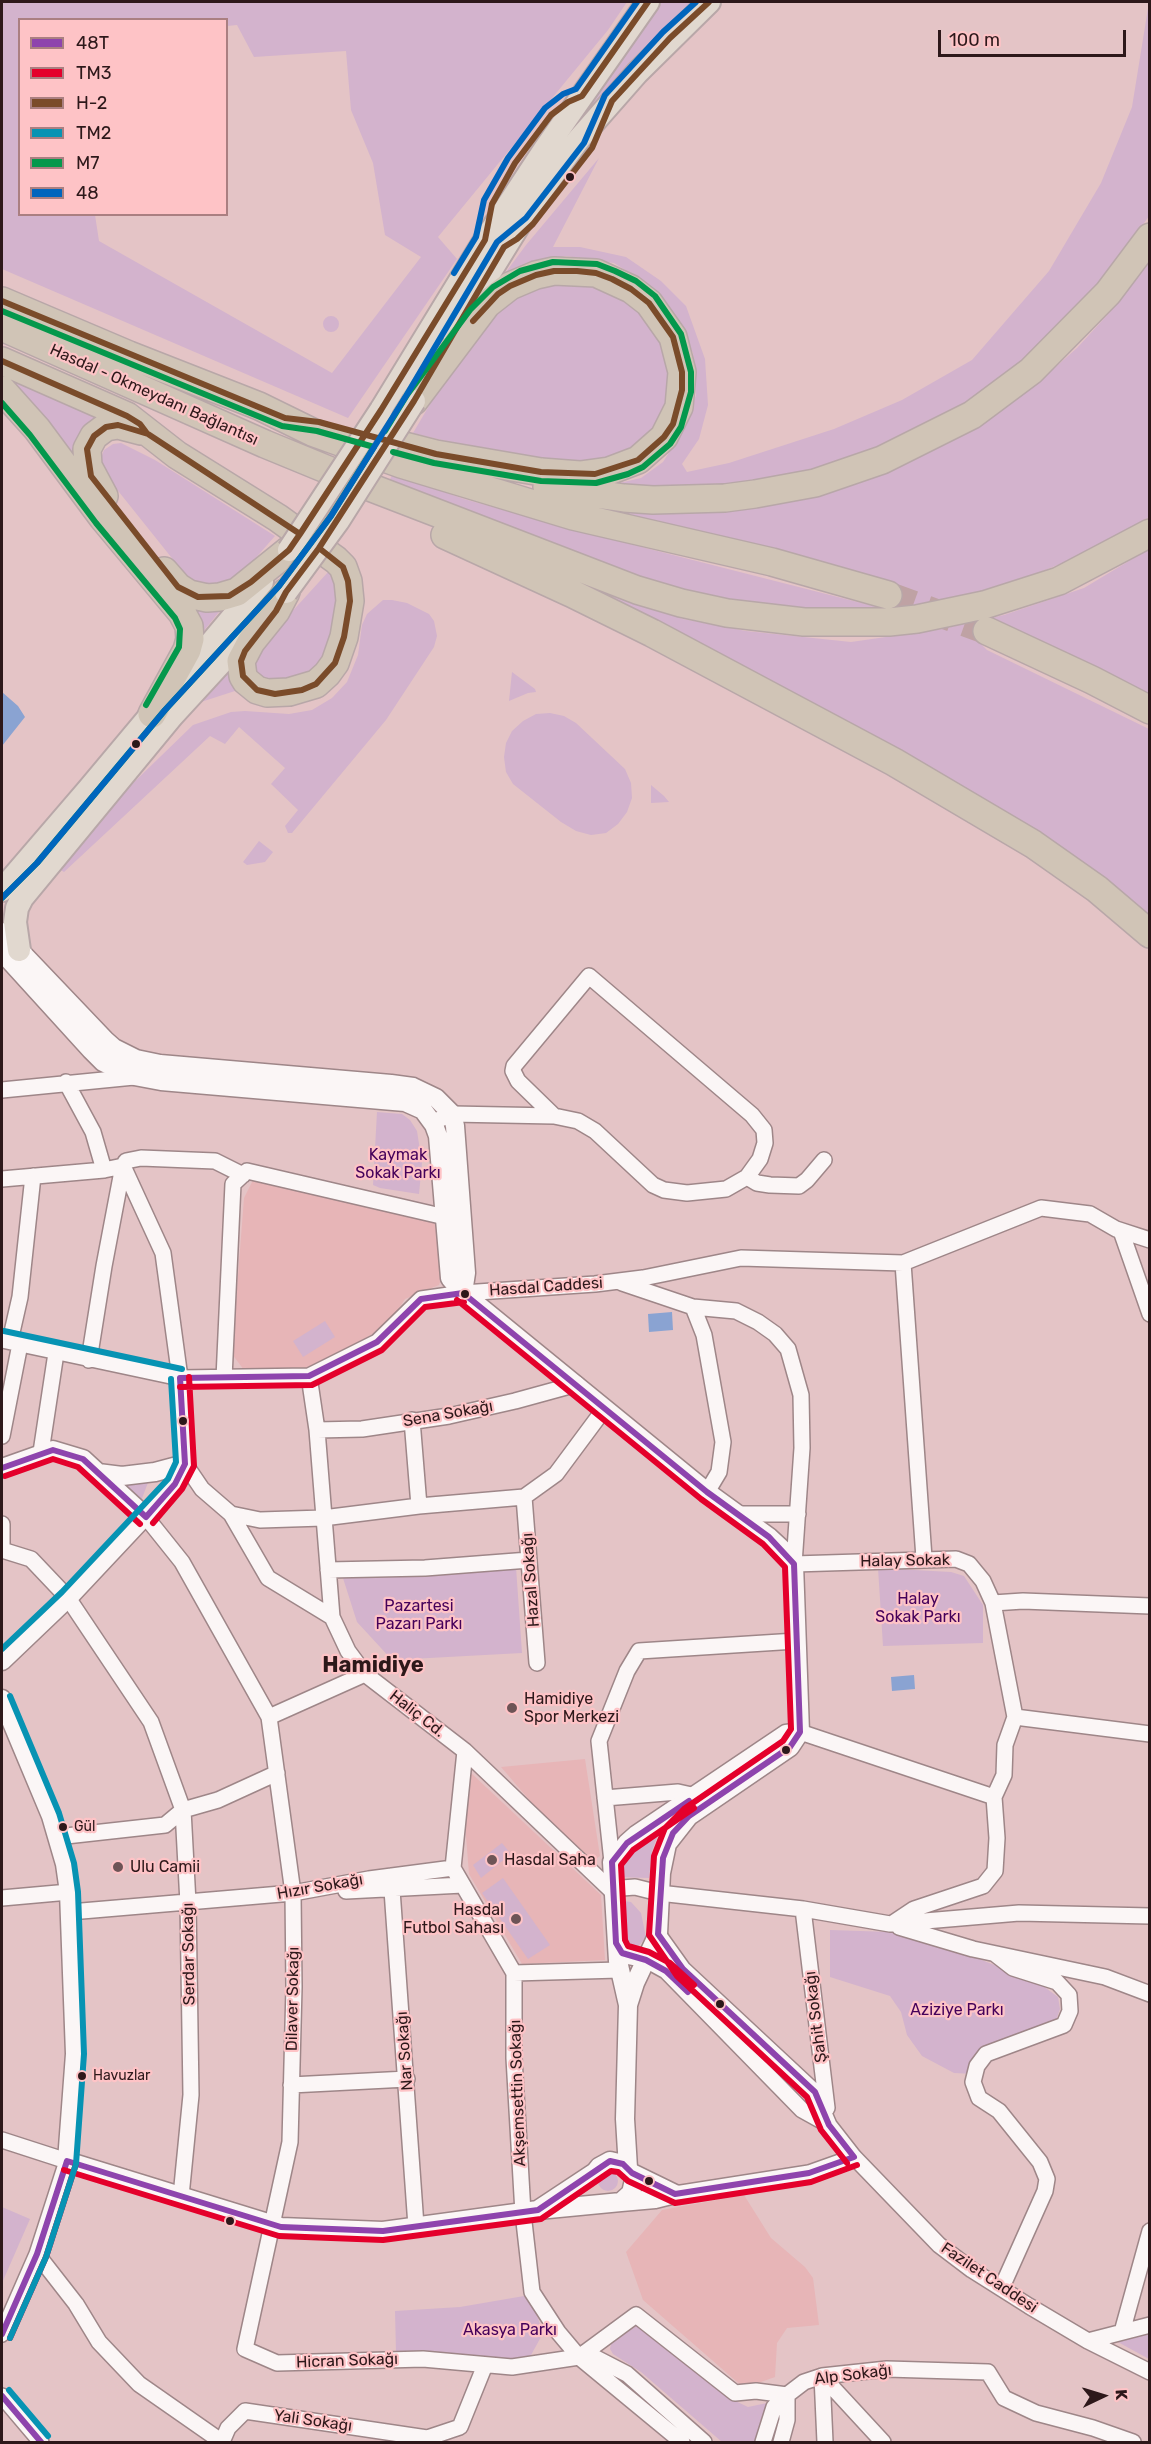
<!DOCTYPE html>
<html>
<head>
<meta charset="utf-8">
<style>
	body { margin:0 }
	#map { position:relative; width:1151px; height:2444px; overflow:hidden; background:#e4c4c6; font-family:Rubik,sans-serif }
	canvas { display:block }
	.frame { position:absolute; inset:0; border:3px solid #2d181a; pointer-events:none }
	.legend { position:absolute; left:18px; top:18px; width:210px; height:198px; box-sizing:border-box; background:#fec3c6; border:2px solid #aa7f81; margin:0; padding:8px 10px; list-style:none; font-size:18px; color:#2d181a }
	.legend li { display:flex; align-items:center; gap:12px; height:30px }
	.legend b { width:30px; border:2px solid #aa7f81 }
	.north { position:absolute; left:1073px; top:2366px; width:60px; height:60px; -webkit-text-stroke:4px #fec3c6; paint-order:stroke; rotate:86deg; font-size:16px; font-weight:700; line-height:24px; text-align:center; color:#2d181a }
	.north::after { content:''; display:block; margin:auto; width:21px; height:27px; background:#2d181a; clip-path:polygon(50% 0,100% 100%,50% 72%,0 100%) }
	.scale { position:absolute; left:938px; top:30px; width:188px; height:27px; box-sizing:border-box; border:3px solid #2d181a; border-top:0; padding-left:8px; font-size:18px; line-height:21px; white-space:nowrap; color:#2d181a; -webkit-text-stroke:4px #fec3c6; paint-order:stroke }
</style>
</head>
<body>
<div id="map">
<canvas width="1151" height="2444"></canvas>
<div class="frame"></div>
<ul class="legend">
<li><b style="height:8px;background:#8e44ad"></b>48T</li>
<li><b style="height:8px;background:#e4002b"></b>TM3</li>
<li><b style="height:8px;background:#7a4b2a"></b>H-2</li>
<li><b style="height:8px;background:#0793b3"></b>TM2</li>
<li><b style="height:8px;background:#04984c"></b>M7</li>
<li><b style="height:8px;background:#0065bd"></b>48</li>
</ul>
<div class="north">K</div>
<div class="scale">100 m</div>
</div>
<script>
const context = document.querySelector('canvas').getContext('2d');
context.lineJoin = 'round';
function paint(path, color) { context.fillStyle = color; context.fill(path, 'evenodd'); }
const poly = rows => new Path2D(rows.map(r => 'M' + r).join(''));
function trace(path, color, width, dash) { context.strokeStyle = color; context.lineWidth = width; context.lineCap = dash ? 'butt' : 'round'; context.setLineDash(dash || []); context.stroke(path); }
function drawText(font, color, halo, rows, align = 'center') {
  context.font = font + ' Rubik,sans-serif'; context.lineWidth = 4.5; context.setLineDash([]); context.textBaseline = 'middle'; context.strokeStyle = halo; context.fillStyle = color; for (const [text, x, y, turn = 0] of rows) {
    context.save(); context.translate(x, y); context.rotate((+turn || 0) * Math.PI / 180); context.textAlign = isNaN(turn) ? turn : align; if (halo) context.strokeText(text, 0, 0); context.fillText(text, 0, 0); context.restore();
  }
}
paint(poly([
	[253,1180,428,1219,436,1225,438,1233,442,1276,439,1285,405,1299,389,1324,322,1364,301,1369,244,1370,232,1354,244,1198],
	[585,1759,600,1856,586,1866,501,1767],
	[470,1772,601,1895,605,1960,522,1964,469,1874,463,1798],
	[744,2195,771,2238,805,2267,813,2278,819,2325,787,2328,777,2343,775,2377,744,2388,643,2300,626,2252,662,2210]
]), '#e7b5b7');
paint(poly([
	[2,2,627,2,608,30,438,237,457,259,348,418,2,269],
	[20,20,226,20,227,26,237,25,254,57,346,51,351,110,373,163,385,235,421,257,332,373,99,241,95,215,20,214],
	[659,2,695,2,547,167],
	[1149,2,1149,216,1104,281,1026,360,948,420,885,448,807,474,729,488,669,490,615,484,641,478,663,462,683,431,696,395,693,353,668,304,646,283,614,263,566,256,527,265,497,284,526,245,599,158,553,247,580,247,626,257,661,281,686,306,705,359,708,405,699,439,682,464,687,472,729,463,834,429,902,400,972,360,1049,271,1101,183,1132,107],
	[1149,260,1149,517,1080,556,1003,587,938,605,854,615,697,600,387,484,393,474,464,499,571,529,885,609,893,589,599,508,660,513,739,509,812,496,908,462,949,443,1033,387,1077,348,1111,311],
	[570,277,633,299,674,360,669,412,643,444,608,459,565,464,483,450,413,433,472,333,501,298],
	'323 324a8 8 0 1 1 16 0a8 8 0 1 1-16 0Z',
	[2,373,98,416,81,433,73,458,2,377],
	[121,443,155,460,275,536,238,578,213,585,200,583,187,577,111,482,103,469,101,458,104,450,113,444],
	[1149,549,1149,694,1006,625,984,624,977,640,987,650,1149,729,1149,923,541,567,683,619,746,631,851,642,942,629,1004,615,1084,588],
	[329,571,334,579,338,598,330,653,303,680,262,681,253,666,257,650],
	[183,600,217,607,219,612,198,638],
	[383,600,392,600,407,603,429,614,434,621,437,636,434,647,386,720,292,833,288,833,285,826,298,810,271,784,285,768,239,727,225,744,210,736,64,872,59,869,129,787,193,725,231,712,245,711,289,714,312,710,332,698,347,682,358,655,362,625,367,614],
	[228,670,238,690,201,702],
	[512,672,535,689,536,692,528,693,509,701],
	[550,713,564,716,576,723,625,769,631,783,632,798,627,812,618,824,606,833,591,835,576,831,561,822,513,784,506,772,504,757,506,743,512,731,523,721,536,714],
	[651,785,664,796,669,802,651,803],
	[259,841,273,852,265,862,247,865,243,862],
	[377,1112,402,1114,410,1120,417,1131,422,1163,419,1194,380,1188,373,1185],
	[325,1321,335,1337,303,1357,293,1341],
	[149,1480,141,1501,117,1484],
	[516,1567,522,1653,392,1660,357,1622,342,1575],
	[878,1568,951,1572,964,1576,983,1605,983,1643,883,1646],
	[659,1832,652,1851,649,1878,617,1877,623,1855],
	[502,1843,511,1854,481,1878,473,1865],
	[503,1878,550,1945,528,1959,482,1893],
	[624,1901,631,1902,641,1913,646,1937,638,1947,632,1949,627,1949,621,1943,620,1906],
	[830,1930,891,1932,957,1950,1039,1983,1058,1997,1060,2009,1055,2023,991,2053,984,2072,974,2074,954,2073,922,2056,907,2035,901,2012,890,1996,830,1977],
	'598 2181a10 10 0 1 1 20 0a10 10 0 1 1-20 0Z',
	[2,2207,30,2219,2,2283],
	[524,2296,533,2305,541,2327,541,2337,531,2355,512,2361,396,2352,395,2311,460,2307],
	[639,2324,664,2342,725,2396,748,2407,767,2403,765,2416,755,2442,722,2442,641,2372,613,2354,610,2349,611,2344],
	[1149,2334,1149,2359,1116,2341]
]), '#d3b3cd');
paint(poly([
	[2,692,18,706,25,717,2,746],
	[672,1312,673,1330,649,1332,648,1314],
	[914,1675,915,1689,892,1691,891,1677]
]), '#8aa3d2');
trace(poly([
	[888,595,987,631]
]), '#bfa2a4', 27, [27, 14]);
const minor = poly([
	[66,1082,93,1132,104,1170],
	[2,1090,134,1077],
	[554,1116,518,1081,513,1071,514,1066,589,976,752,1115,764,1130,765,1143,760,1159,747,1177],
	[433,1122,452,1114,554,1116,578,1121,595,1131,653,1185,664,1190,687,1193,726,1189,747,1177,757,1183,770,1185,799,1186,807,1180,824,1160],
	[2,1179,104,1170,123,1166,163,1253,180,1378],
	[1116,1229,1121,1231,1150,1314],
	[903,1263,924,1558],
	[622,1283,693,1307,736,1311,758,1322,775,1334,788,1349,801,1395,802,1448,794,1564,956,1559,969,1564,983,1581,993,1603,1015,1717,1005,1745,1004,1775,994,1797,997,1838,995,1871,983,1886,914,1909,893,1923],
	[693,1307,704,1335,723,1442,719,1472,707,1492],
	[2,1340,180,1378,309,1376,377,1342,421,1299,463,1293,595,1284,643,1278,741,1258,903,1263,1041,1208,1090,1214,1116,1229,1150,1240],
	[10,1341,20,1297,33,1176],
	[89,1360,104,1266,123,1166,126,1161,141,1158,215,1161,243,1175],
	[309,1376,317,1430,332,1617,348,1651,365,1674,465,1751,614,1893,622,1888,635,1887,659,1893,803,1909,890,1924,1019,1913,1150,1916],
	[224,1378,233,1184,247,1171,445,1217,455,1217],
	[412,1420,419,1506],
	[317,1430,362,1429,449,1416,515,1401,577,1384],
	[2,1436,20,1344],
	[41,1452,56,1353],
	[185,1464,202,1489,231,1514,260,1520,323,1518,419,1506,524,1497,556,1474,605,1408],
	[524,1497,537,1663],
	[231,1514,268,1578,332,1617],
	[739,1514,798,1514],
	[146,1517,182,1562,269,1717,293,1893,294,1987,290,2142,245,2349,277,2363,423,2359,512,2367,579,2357,596,2358,627,2374,704,2442],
	[2,1524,2,1550,31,1559,68,1598,151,1722,183,1810,188,1903,191,2095,181,2196],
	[328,1570,425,1568,529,1560],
	[993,1603,1023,1601,1150,1606],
	[269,1717,365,1674],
	[1015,1717,1150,1734],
	[800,1732,994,1797],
	[605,1798,678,1792,696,1796],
	[57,1837,165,1825,183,1810,218,1800,277,1773],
	[612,1862,599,1741,627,1671,639,1651,796,1641],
	[453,1868,514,1973,619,1970],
	[391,1876,416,2226],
	[346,1891,463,1885],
	[2,1898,69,1892],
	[803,1909,827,2108],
	[70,1912,293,1893,369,1879,453,1868,465,1751],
	[899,1927,973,1949,1105,1977,1150,1994],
	[658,1934,683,1969,815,2092,829,2125,854,2157,939,2245,972,2270,1029,2306,1088,2341,1150,2372],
	[616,1943,622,1953,630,1957,646,1960,666,1971,802,2110,829,2125],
	[995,1954,1013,1968,1057,1982,1069,1995,1070,2011,1064,2025,986,2054,977,2066,973,2082,979,2098,999,2111,1040,2162,1047,2179,1045,2191,1002,2287],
	[514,1973,514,2058,523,2213,532,2292,558,2332,579,2357,636,2315,735,2393,756,2391,787,2395,804,2382,822,2376,887,2369,988,2372,1004,2398,1036,2413,1093,2428,1133,2442],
	[291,2085,407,2079],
	[2,2140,67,2161,37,2254,2,2334],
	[675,2194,809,2173,854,2157],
	[37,2254,76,2304,99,2342,139,2384,222,2442,228,2428,245,2411,427,2438,460,2427,485,2365],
	[1122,2332,1150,2231],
	[1088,2341,1150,2325],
	[579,2357,682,2442],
	[822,2376,883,2442],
	[822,2376,825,2442],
	[2,2396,41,2442],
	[763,2442,774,2407,787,2395],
	[781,2442,787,2420,787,2395]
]);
const tertiary = poly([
	[2,932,105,1040,114,1048,136,1059,160,1064,391,1084,413,1087,436,1098,452,1114,455,1126,466,1273,463,1293],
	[2,952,91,1050,103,1062,129,1075,161,1081,405,1102,423,1110,434,1125,438,1136,450,1278,463,1293,707,1492,769,1537,782,1549,794,1564,800,1732,790,1747,689,1816,667,1844,661,1873,658,1934,635,1983,628,2005,625,2119,628,2168],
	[2,1468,53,1450,83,1459,146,1517],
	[98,1473,122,1476,155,1472,185,1464],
	[2,1661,68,1598,175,1484,185,1464,180,1378],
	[2,1699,51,1816,65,1864,69,1892,75,2054,67,2161,281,2227,383,2231,538,2210,621,2202,631,2193,634,2180,632,2173],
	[628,2005,618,1961,612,1862,627,1843,636,1835,786,1734,800,1732],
	[621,2202,655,2199,675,2194],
	[539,2209,595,2172,599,2167,610,2161,623,2164,632,2173,675,2194]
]);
const primary = poly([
	[453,332,533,202,579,139,637,73,709,2],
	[381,410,485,240,545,149,648,2],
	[2,890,88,790,262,582],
	[19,950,15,922,17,908,22,898,172,716,251,630]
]);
const motorway = poly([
	[2,301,129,355,259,406,312,432,401,464,573,516,772,562,888,595],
	[2,327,265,444,372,488,637,590,681,603,727,613,804,622,889,622,917,619,984,605,1059,581,1150,533],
	[2,361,127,416,177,455,278,518,336,560,343,567,348,581,350,601,344,637,335,663,327,674,316,684,289,692,267,693,257,690,246,681,243,676,241,661,251,642,276,611,286,592],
	[2,390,37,429,103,518,182,613,189,626,190,639,187,650,152,714],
	[389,442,436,454,541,472,580,475,609,471,638,460,664,437,679,407,682,372,673,337,649,303,631,289,596,273,554,271,536,275,510,286,487,304,414,401],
	[547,487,624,498,653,500,725,498,755,494,815,483,882,460,972,415,1031,371,1108,293,1150,237],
	[104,496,88,466,87,449,94,436,106,427,118,425,141,431],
	[445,535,571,593,652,633,894,762,1033,844,1097,889,1150,934],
	[164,571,178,587,189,594,207,598,220,597,237,592,289,550],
	[987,631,1092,680,1150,710]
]);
trace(minor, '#9e8688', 18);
trace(tertiary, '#9e8688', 21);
trace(primary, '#b8a7a8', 26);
trace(motorway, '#b8a7a8', 30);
trace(minor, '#fbf6f6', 15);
trace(tertiary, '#fbf6f6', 18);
trace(primary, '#e1d8cf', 22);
trace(motorway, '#d0c4b6', 27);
const primaryBridge = poly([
	[289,550,381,410],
	[286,592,338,521,414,401]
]);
trace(primaryBridge, '#b8a7a8', 26, []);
trace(primaryBridge, '#e1d8cf', 22);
trace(poly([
	[463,1293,707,1492,769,1537,794,1564,800,1732,790,1747,689,1816,673,1833,663,1858,658,1934,683,1969,815,2092,829,2125,854,2157],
	[180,1378,309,1376,377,1342,421,1299,463,1293],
	[2,1468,53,1450,83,1459,146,1517],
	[146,1517,175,1484,185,1464,180,1378],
	[688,1992,666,1971,646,1960,622,1953,616,1943,612,1862,627,1843,689,1801],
	[67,2161,281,2227,383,2231,538,2210,610,2161,623,2164,632,2173,675,2194,809,2173,854,2157],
	[2,2334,37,2254,67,2161],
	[2,2396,41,2442]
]), '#8e44ad', 6);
trace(poly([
	[457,1300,701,1499,763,1544,785,1567,791,1729,783,1741,684,1809,665,1828,654,1856,649,1935,677,1976,807,2097,821,2130,847,2163],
	[180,1387,312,1385,382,1350,425,1307,464,1302],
	[5,1476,53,1459,78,1467,140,1524],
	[153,1523,182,1489,194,1466,189,1377],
	[694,1808,633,1850,621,1865,625,1940,628,1946,649,1952,670,1963,694,1985],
	[64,2170,279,2236,383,2240,541,2219,611,2171,618,2172,628,2181,675,2203,811,2182,857,2165],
	[10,2338,46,2257,76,2164]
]), '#e4002b', 6);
trace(poly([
	[2,301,285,418,319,422,436,454,541,472,595,474,638,460,664,437,673,424,682,390,682,372,673,337,649,303,631,289,612,279,596,273,577,271,554,271,536,275,510,286,498,294,473,321],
	[2,361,127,416,140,424,146,432],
	[118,425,148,434,300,534,289,550,251,582,229,596,198,597,178,587,91,476,87,449,94,436,106,427,118,425],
	[300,534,381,410,485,240,492,204,515,163,551,115,568,102,582,96,648,2],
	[319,548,343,567,348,581,350,601,344,637,335,663,316,684,302,690,275,694,257,690,243,676,241,661,245,651,276,611,286,592,319,548],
	[319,548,414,401,504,247,517,239,533,224,592,148,612,101,670,38,709,2]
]), '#7a4b2a', 6);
trace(poly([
	[4,1331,182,1369],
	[2,1649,62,1592,168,1479,176,1462,171,1379],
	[10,2338,46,2257,76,2164,84,2054,78,1892,74,1863,59,1813,10,1696],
	[9,2390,48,2436]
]), '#0793b3', 6);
trace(poly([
	[2,311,282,426,317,431,374,447,331,516,279,586,165,710,37,863,2,898],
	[2,403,30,435,96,523,175,618,180,629,179,647,146,705],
	[385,431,407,395,470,310,493,287,520,271,553,262,597,264,615,271,636,281,655,296,681,334,691,372,691,392,681,427,670,444,643,467,628,474,596,483,541,481,434,463,393,452]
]), '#04984c', 6);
trace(poly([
	[454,273,476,237,484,200,508,158,545,108,563,94,576,89,637,2],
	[2,898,37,863,165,710,279,586,331,516,406,396,497,242,526,218,584,143,605,95,663,32,696,2]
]), '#0065bd', 6);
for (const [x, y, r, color] of [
	[570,177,5,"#2d181a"],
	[136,744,5,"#2d181a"],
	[465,1294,5,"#2d181a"],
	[183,1421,5,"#2d181a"],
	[512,1708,6,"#6d5456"],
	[786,1750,5,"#2d181a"],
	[63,1827,5,"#2d181a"],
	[492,1860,6,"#6d5456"],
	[118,1867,6,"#6d5456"],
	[516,1919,6,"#6d5456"],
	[720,2004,5,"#2d181a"],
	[82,2076,5,"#2d181a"],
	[649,2181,5,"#2d181a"],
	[230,2221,5,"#2d181a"]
]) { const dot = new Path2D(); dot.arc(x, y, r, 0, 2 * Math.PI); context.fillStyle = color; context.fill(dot); trace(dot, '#fec3c6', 2); }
drawText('14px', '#2d181a', '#fec3c6', [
	["Gül",74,1827],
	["Havuzlar",93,2076]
], 'left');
drawText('16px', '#2d181a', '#fec3c6', [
	["Hasdal - Okmeydanı Bağlantısı",154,395,24],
	["Hasdal Caddesi",546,1287,-4],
	["Sena Sokağı",448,1414,-10],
	["Halay Sokak",905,1561,-1],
	["Hazal Sokağı",531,1580,-94],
	["Haliç Cd.",417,1714,38],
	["Hızır Sokağı",320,1887,-10],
	["Serdar Sokağı",189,1954,-91],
	["Dilaver Sokağı",293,1999,-89],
	["Şahit Sokağı",816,2017,-97],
	["Nar Sokağı",405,2051,-94],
	["Akşemsettin Sokağı",518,2093,-92],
	["Fazilet Caddesi",989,2278,34],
	["Hicran Sokağı",347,2361,-2],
	["Alp Sokağı",853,2375,-7],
	["Yali Sokağı",313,2421,8]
]);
drawText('16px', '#45015a', '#fec3c6', [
	["Kaymak",398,1155],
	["Sokak Parkı",398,1173],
	["Halay",918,1599],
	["Sokak Parkı",918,1617],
	["Pazartesi",419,1606],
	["Pazarı Parkı",419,1624],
	["Aziziye Parkı",957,2010],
	["Akasya Parkı",510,2330]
]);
drawText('16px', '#2d181a', '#fec3c6', [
	["Hamidiye",524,1699],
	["Spor Merkezi",524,1717],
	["Hasdal Saha",504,1860],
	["Ulu Camii",130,1867],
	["Hasdal",504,1910,"right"],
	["Futbol Sahası",504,1928,"right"]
], 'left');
drawText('bold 22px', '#2d181a', '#fec3c6', [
	["Hamidiye",373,1666]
]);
</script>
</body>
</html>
